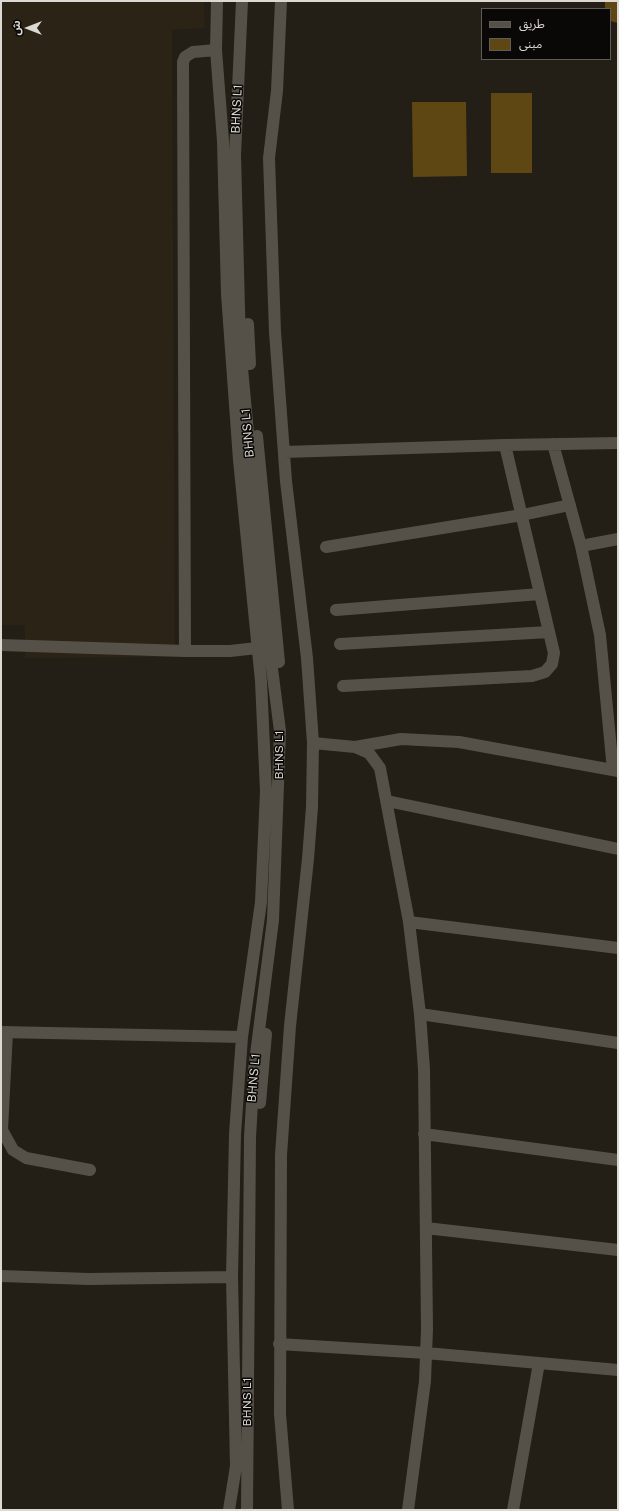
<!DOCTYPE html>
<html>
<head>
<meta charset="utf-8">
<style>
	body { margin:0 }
	#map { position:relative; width:619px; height:1511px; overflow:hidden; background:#231e16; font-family:"Public Sans","Noto Sans Arabic",sans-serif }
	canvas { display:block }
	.frame { position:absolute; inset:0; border:2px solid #dcd9d3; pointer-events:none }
	.legend { position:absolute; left:481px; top:8px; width:130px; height:52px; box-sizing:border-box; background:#0a0806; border:1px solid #5e5c58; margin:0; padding:5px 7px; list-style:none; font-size:12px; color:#dcd9d3 }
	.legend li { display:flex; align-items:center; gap:8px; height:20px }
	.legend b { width:20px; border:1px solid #5e5c58 }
	.north { position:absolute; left:8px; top:8px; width:40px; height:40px; -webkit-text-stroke:3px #0a0806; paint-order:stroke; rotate:270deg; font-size:11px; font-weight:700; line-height:16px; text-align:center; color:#dcd9d3 }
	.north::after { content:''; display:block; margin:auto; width:14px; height:18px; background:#dcd9d3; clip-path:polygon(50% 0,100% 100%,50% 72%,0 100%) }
</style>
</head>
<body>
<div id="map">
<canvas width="619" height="1511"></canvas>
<div class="frame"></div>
<ul class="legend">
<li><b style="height:5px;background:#565148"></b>طريق</li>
<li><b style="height:11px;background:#5f4714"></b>مبنى</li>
</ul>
<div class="north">ش</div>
</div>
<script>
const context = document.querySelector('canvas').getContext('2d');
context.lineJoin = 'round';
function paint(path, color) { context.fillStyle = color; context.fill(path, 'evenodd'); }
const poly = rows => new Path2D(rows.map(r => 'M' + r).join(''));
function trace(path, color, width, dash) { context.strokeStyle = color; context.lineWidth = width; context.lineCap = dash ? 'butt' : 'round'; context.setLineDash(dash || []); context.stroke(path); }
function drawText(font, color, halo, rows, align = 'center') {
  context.font = font + ' "Public Sans",sans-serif'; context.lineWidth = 3; context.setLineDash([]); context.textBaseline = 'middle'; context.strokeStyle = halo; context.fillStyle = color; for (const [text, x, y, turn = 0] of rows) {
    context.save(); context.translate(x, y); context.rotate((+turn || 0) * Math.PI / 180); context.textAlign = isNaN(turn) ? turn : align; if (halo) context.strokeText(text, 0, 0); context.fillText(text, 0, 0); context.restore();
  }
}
paint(poly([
	[1,1,204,1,205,28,172,30,175,657,25,658,25,625,1,625]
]), '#2b2315');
paint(poly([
	[605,1,618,1,618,23,610,21,610,9,605,9],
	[491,93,532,93,532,173,491,173],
	[412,102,466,102,467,176,413,177]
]), '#5f4714');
trace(poly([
	[217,1,216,50,223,141,227,294,239,460,261,681,266,791,261,902,242,1037,235,1134,232,1277,236,1466,229,1510],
	[242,1,235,155,240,347,265,614,280,731,273,920,254,1070,250,1137,247,1510],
	[281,1,277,91,269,158,275,332,286,481,307,658,313,743,312,807,308,859,290,1026,281,1155,280,1414,288,1510],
	[248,324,250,364],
	[257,436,279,662],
	[553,444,581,546,600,635,613,770],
	[284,452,505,445,618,443],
	[581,546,618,539],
	[326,547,522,515,570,505],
	[336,610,540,594],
	[340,644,549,632],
	[1,645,185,651,230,651,257,648],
	[185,651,183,62,185,57,193,52,216,50],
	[343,686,532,676,545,672,552,664,554,653,505,445],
	[313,743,355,747,369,753,380,768,409,922,420,1014,424,1069,427,1329,425,1381,408,1510],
	[355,747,401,739,459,742,618,771],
	[387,801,618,849],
	[409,922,618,948],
	[420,1014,618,1043],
	[1,1032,242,1037],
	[7,1032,2,1130,13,1150,26,1158,90,1170],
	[260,1103,266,1034],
	[424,1134,618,1160],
	[426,1228,618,1250],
	[1,1276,89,1279,232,1277],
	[279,1344,426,1353,618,1370],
	[513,1510,539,1363]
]), '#565148', 12);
drawText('12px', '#dcd9d3', '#0a0806', [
	["BHNS L1",237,109,-87],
	["BHNS L1",248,433,-95],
	["BHNS L1",279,755,-90],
	["BHNS L1",254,1078,-85],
	["BHNS L1",247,1402,-90]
]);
</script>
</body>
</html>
